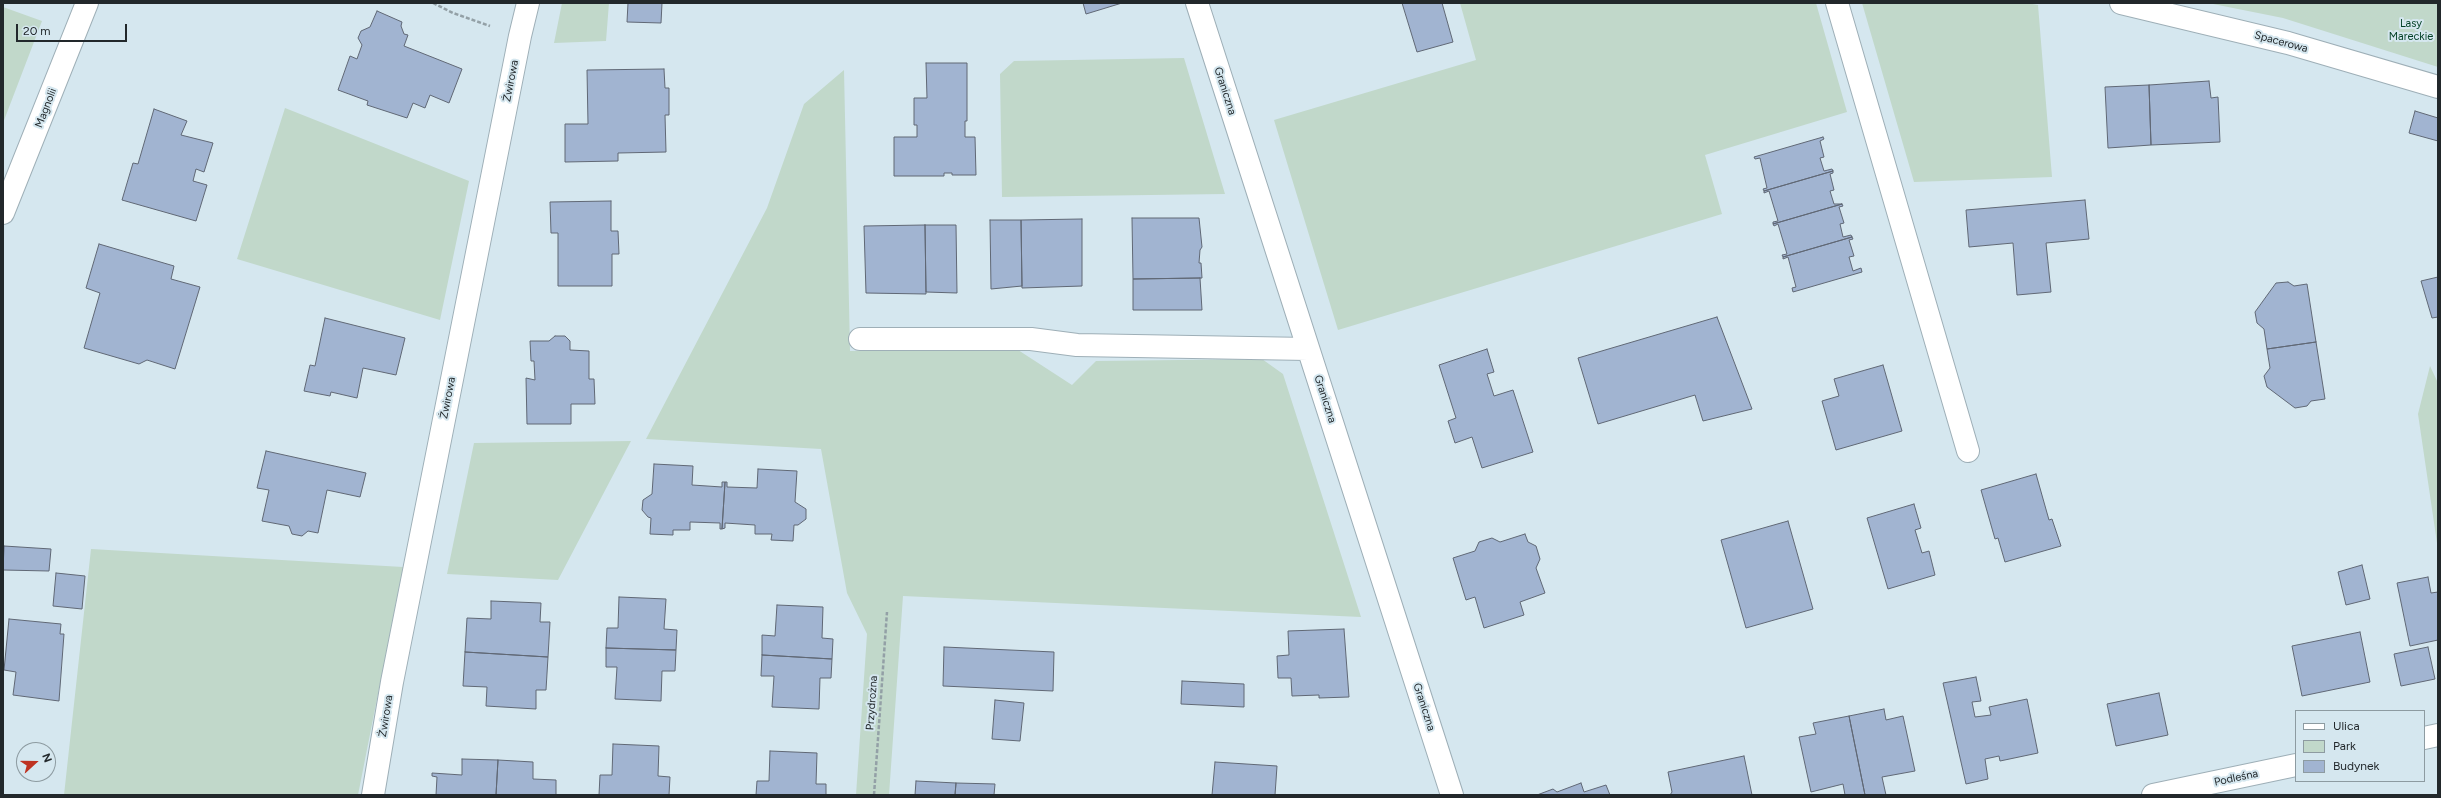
<!DOCTYPE html>
<html>
<head>
<meta charset="utf-8">
<style>
	body { margin:0 }
	#map { position:relative; width:2441px; height:798px; overflow:hidden; background:#d5e7ef; font-family:Figtree,sans-serif }
	canvas { display:block }
	.frame { position:absolute; inset:0; border:4px solid #22282b; pointer-events:none }
	.legend { position:absolute; left:2295px; top:710px; width:130px; height:72px; box-sizing:border-box; background:#d5e7ef; border:1px solid #8d9ba1; margin:0; padding:5px 7px; list-style:none; font-size:12px; color:#22282b }
	.legend li { display:flex; align-items:center; gap:8px; height:20px }
	.legend b { width:20px; border:1px solid #8d9ba1 }
	.north { position:absolute; left:16px; top:742px; width:40px; height:40px; box-sizing:border-box; background:#d5e7ef; border:1px solid #8d9ba1; border-radius:50%; rotate:69deg; font-size:11px; font-weight:700; line-height:16px; text-align:center; color:#22282b }
	.north::after { content:''; display:block; margin:auto; width:14px; height:18px; background:#be3221; clip-path:polygon(50% 0,100% 100%,50% 72%,0 100%) }
	.scale { position:absolute; left:16px; top:24px; width:111px; height:18px; box-sizing:border-box; border:2px solid #22282b; border-top:0; padding-left:5px; font-size:12px; line-height:14px; white-space:nowrap; color:#22282b; -webkit-text-stroke:3px #d5e7ef; paint-order:stroke }
</style>
</head>
<body>
<div id="map">
<canvas width="2441" height="798"></canvas>
<div class="frame"></div>
<ul class="legend">
<li><b style="height:5px;background:#fff"></b>Ulica</li>
<li><b style="height:11px;background:#c1d8ca"></b>Park</li>
<li><b style="height:11px;background:#a1b4d1"></b>Budynek</li>
</ul>
<div class="north">N</div>
<div class="scale">20 m</div>
</div>
<script>
const context = document.querySelector('canvas').getContext('2d');
context.lineJoin = 'round';
function paint(path, color) { context.fillStyle = color; context.fill(path, 'evenodd'); }
const poly = rows => new Path2D(rows.map(r => 'M' + r).join(''));
function trace(path, color, width, dash) { context.strokeStyle = color; context.lineWidth = width; context.lineCap = dash ? 'butt' : 'round'; context.setLineDash(dash || []); context.stroke(path); }
function drawText(font, color, halo, rows, align = 'center') {
  context.font = font + ' Figtree,sans-serif'; context.lineWidth = 4; context.setLineDash([]); context.textBaseline = 'middle'; context.strokeStyle = halo; context.fillStyle = color; for (const [text, x, y, turn = 0] of rows) {
    context.save(); context.translate(x, y); context.rotate((+turn || 0) * Math.PI / 180); context.textAlign = isNaN(turn) ? turn : align; if (halo) context.strokeText(text, 0, 0); context.fillText(text, 0, 0); context.restore();
  }
}
paint(poly([
	[562,3,609,3,606,41,554,43],
	[1460,3,1816,3,1847,112,1705,155,1722,214,1338,330,1274,120,1476,60],
	[1862,3,2027,3,2038,5,2052,177,1914,182],
	[2208,3,2438,3,2438,67,2283,18],
	[3,7,42,21,3,123],
	[1184,58,1225,194,1002,197,1000,74,1014,61],
	[844,70,850,351,1015,348,1072,385,1096,361,1262,359,1283,374,1361,617,903,596,889,795,856,795,867,634,847,593,821,449,646,439,767,208,804,104],
	[285,108,469,181,440,320,237,259],
	[2430,366,2438,383,2437,543,2418,414],
	[631,441,558,580,447,574,474,443],
	[91,549,403,567,358,795,64,795]
]), '#c1d8ca');
const building = poly([
	[628,3,662,3,661,23,627,22,628,3],
	[1083,3,1122,3,1086,14,1083,3],
	[1402,3,1442,3,1453,42,1417,52,1402,3],
	[377,11,402,22,401,26,404,34,408,35,404,46,462,69,449,103,430,95,425,108,413,103,407,118,367,105,368,101,338,90,350,56,357,59,362,45,358,38,361,31,370,27,377,11],
	[926,63,967,63,967,121,965,121,965,137,975,137,976,175,952,175,952,173,944,173,944,176,894,176,894,137,917,137,917,125,914,125,914,98,927,98,926,63],
	[664,69,665,88,669,88,669,115,665,115,666,152,618,153,618,161,565,162,565,124,588,124,587,70,664,69],
	[2209,81,2211,98,2218,97,2220,142,2151,145,2149,85,2209,81],
	[2149,85,2151,145,2108,148,2105,87,2149,85],
	[154,109,187,121,181,135,213,143,204,172,196,169,193,181,207,185,196,221,122,200,133,163,138,164,154,109],
	[2415,111,2438,118,2438,141,2409,133,2415,111],
	[1823,137,1824,139,1820,141,1824,157,1820,158,1824,171,1832,169,1833,171,1764,191,1763,189,1767,188,1760,158,1755,159,1754,157,1823,137],
	[1833,171,1833,173,1830,174,1834,190,1830,191,1834,204,1842,204,1773,224,1773,222,1778,221,1769,191,1764,193,1764,191,1833,171],
	[2085,200,2089,239,2046,243,2051,292,2017,295,2013,243,1969,247,1966,210,2085,200],
	[611,201,611,231,618,231,619,254,612,254,612,286,558,286,558,233,551,233,550,202,611,201],
	[1842,204,1843,206,1839,207,1844,223,1840,224,1843,237,1851,235,1852,237,1783,257,1782,255,1787,254,1778,224,1774,226,1773,224,1842,204],
	[1132,218,1199,218,1202,247,1200,250,1199,263,1201,263,1202,278,1133,279,1132,218],
	[1082,219,1082,286,1022,288,1021,220,1082,219],
	[990,220,1021,220,1022,286,991,289,990,220],
	[925,225,956,225,957,293,926,292,925,225],
	[925,225,926,294,866,293,864,226,925,225],
	[1852,237,1853,239,1849,240,1854,256,1849,257,1853,271,1861,268,1862,272,1793,292,1792,288,1796,287,1788,257,1783,259,1783,257,1852,237],
	[99,244,174,266,171,279,200,287,175,369,147,360,139,364,84,348,100,293,86,288,99,244],
	[2438,277,2438,317,2432,318,2421,281,2438,277],
	[1200,278,1202,310,1133,310,1133,279,1200,278],
	[2288,282,2294,286,2307,284,2316,342,2267,349,2264,329,2257,323,2255,312,2276,283,2288,282],
	[1717,317,1752,409,1703,421,1695,395,1598,424,1578,358,1717,317],
	[325,318,405,338,396,375,363,368,357,398,331,392,330,396,304,391,310,365,315,366,325,318],
	[555,336,565,336,570,341,570,350,589,351,589,379,594,379,595,404,571,404,571,424,527,424,526,378,535,380,534,361,531,361,530,341,549,341,555,336],
	[2316,342,2325,399,2311,401,2307,406,2295,408,2267,387,2264,376,2270,368,2267,349,2316,342],
	[1487,349,1494,372,1487,374,1494,396,1513,390,1533,452,1482,468,1472,437,1455,443,1448,421,1456,418,1439,365,1487,349],
	[1883,365,1902,431,1836,450,1822,401,1839,396,1834,379,1883,365],
	[266,451,366,473,360,497,327,490,318,533,308,531,302,536,292,534,289,526,262,521,269,490,257,488,266,451],
	[654,464,693,466,692,485,722,487,722,482,725,482,722,529,720,529,720,523,690,522,690,530,673,530,673,535,650,534,651,518,648,517,642,510,643,500,652,494,654,464],
	[758,469,797,471,795,502,806,509,806,519,798,525,794,525,793,541,771,540,772,534,755,534,755,525,725,523,725,528,722,529,725,482,727,482,727,487,757,488,758,469],
	[2036,474,2049,520,2052,519,2061,546,2005,562,1998,538,1995,539,1981,490,2036,474],
	[1914,504,1921,528,1915,530,1922,553,1929,551,1935,575,1888,589,1867,518,1914,504],
	[1788,521,1813,609,1746,628,1721,540,1788,521],
	[1525,534,1528,542,1536,546,1540,559,1536,568,1545,593,1520,602,1524,615,1484,628,1475,597,1466,600,1453,558,1475,551,1479,542,1492,538,1500,542,1525,534],
	[4,546,51,549,49,571,3,570,4,546],
	[2362,565,2370,599,2346,605,2338,572,2362,565],
	[56,573,85,576,82,609,53,606,56,573],
	[2428,577,2431,593,2438,592,2438,640,2410,646,2397,583,2428,577],
	[619,597,666,599,664,629,677,630,676,650,606,648,607,628,618,628,619,597],
	[491,601,541,603,540,622,550,622,548,657,465,652,467,618,491,619,491,601],
	[777,605,823,607,822,638,833,639,832,659,762,655,762,635,775,636,777,605],
	[9,619,61,624,60,634,64,634,59,701,13,695,16,672,4,670,9,619],
	[1344,629,1349,697,1319,698,1319,695,1292,696,1291,678,1278,678,1277,656,1289,655,1288,631,1344,629],
	[2360,632,2370,682,2302,696,2292,646,2360,632],
	[944,647,1054,652,1053,691,943,686,944,647],
	[2428,647,2435,679,2401,686,2394,654,2428,647],
	[606,648,676,650,675,671,662,671,661,701,615,699,617,667,606,667,606,648],
	[465,652,548,657,546,690,536,690,536,709,486,706,487,687,463,686,465,652],
	[762,655,832,659,831,678,820,678,819,709,772,707,774,676,761,676,762,655],
	[1976,677,1981,701,1972,702,1975,717,1991,715,1989,707,2027,699,2038,753,2000,761,1999,756,1985,759,1988,779,1966,784,1943,683,1976,677],
	[1182,681,1244,684,1244,707,1181,704,1182,681],
	[2159,693,2168,735,2116,746,2107,704,2159,693],
	[995,700,1024,703,1020,741,992,739,995,700],
	[1884,709,1886,720,1903,716,1915,771,1882,777,1886,795,1865,795,1849,716,1884,709],
	[1849,716,1865,795,1845,795,1843,784,1811,792,1799,737,1816,734,1813,723,1849,716],
	[613,744,659,746,658,776,670,777,669,795,599,795,600,775,612,775,613,744],
	[770,751,817,753,816,784,826,784,826,795,756,795,757,781,769,781,770,751],
	[1744,756,1752,795,1670,795,1672,792,1668,772,1744,756],
	[462,759,498,760,496,795,436,795,437,777,432,776,432,773,462,775,462,759],
	[498,760,533,762,533,779,556,780,556,795,496,795,498,760],
	[1215,762,1277,766,1275,795,1212,795,1215,762],
	[916,781,956,783,955,795,915,795,916,781],
	[956,783,995,784,994,795,955,795,956,783],
	[1581,783,1584,792,1606,785,1610,795,1537,795,1553,789,1557,792,1581,783]
]);
paint(building, '#a1b4d1');
trace(building, '#606875', 1);
const minor = poly([
	[1197,3,1452,795],
	[1837,3,1968,451],
	[2121,3,2288,43,2438,87],
	[3,213,87,3],
	[860,339,1031,339,1077,345,1308,349],
	[2424,738,2438,735],
	[373,795,392,682,520,36,528,3],
	[2153,795,2296,765]
]);
trace(minor, '#9eafb7', 24);
trace(poly([
	[433,3,453,13,490,26],
	[874,795,887,612]
]), '#93a0a6', 2.5, [4, 2]);
trace(minor, '#fff', 22);
drawText('11px', '#003f24', '#d5e7ef', [
	["Lasy",2411,24],
	["Mareckie",2411,37]
]);
drawText('11px', '#22282b', '#d5e7ef', [
	["Spacerowa",2281,42,15],
	["Żwirowa",511,81,-79],
	["Graniczna",1225,91,72],
	["Magnolii",46,108,-69],
	["Żwirowa",448,398,-79],
	["Graniczna",1325,399,72],
	["Przydrożna",872,703,-86],
	["Graniczna",1424,707,72],
	["Żwirowa",386,716,-81],
	["Podleśna",2236,778,-12]
]);
</script>
</body>
</html>
